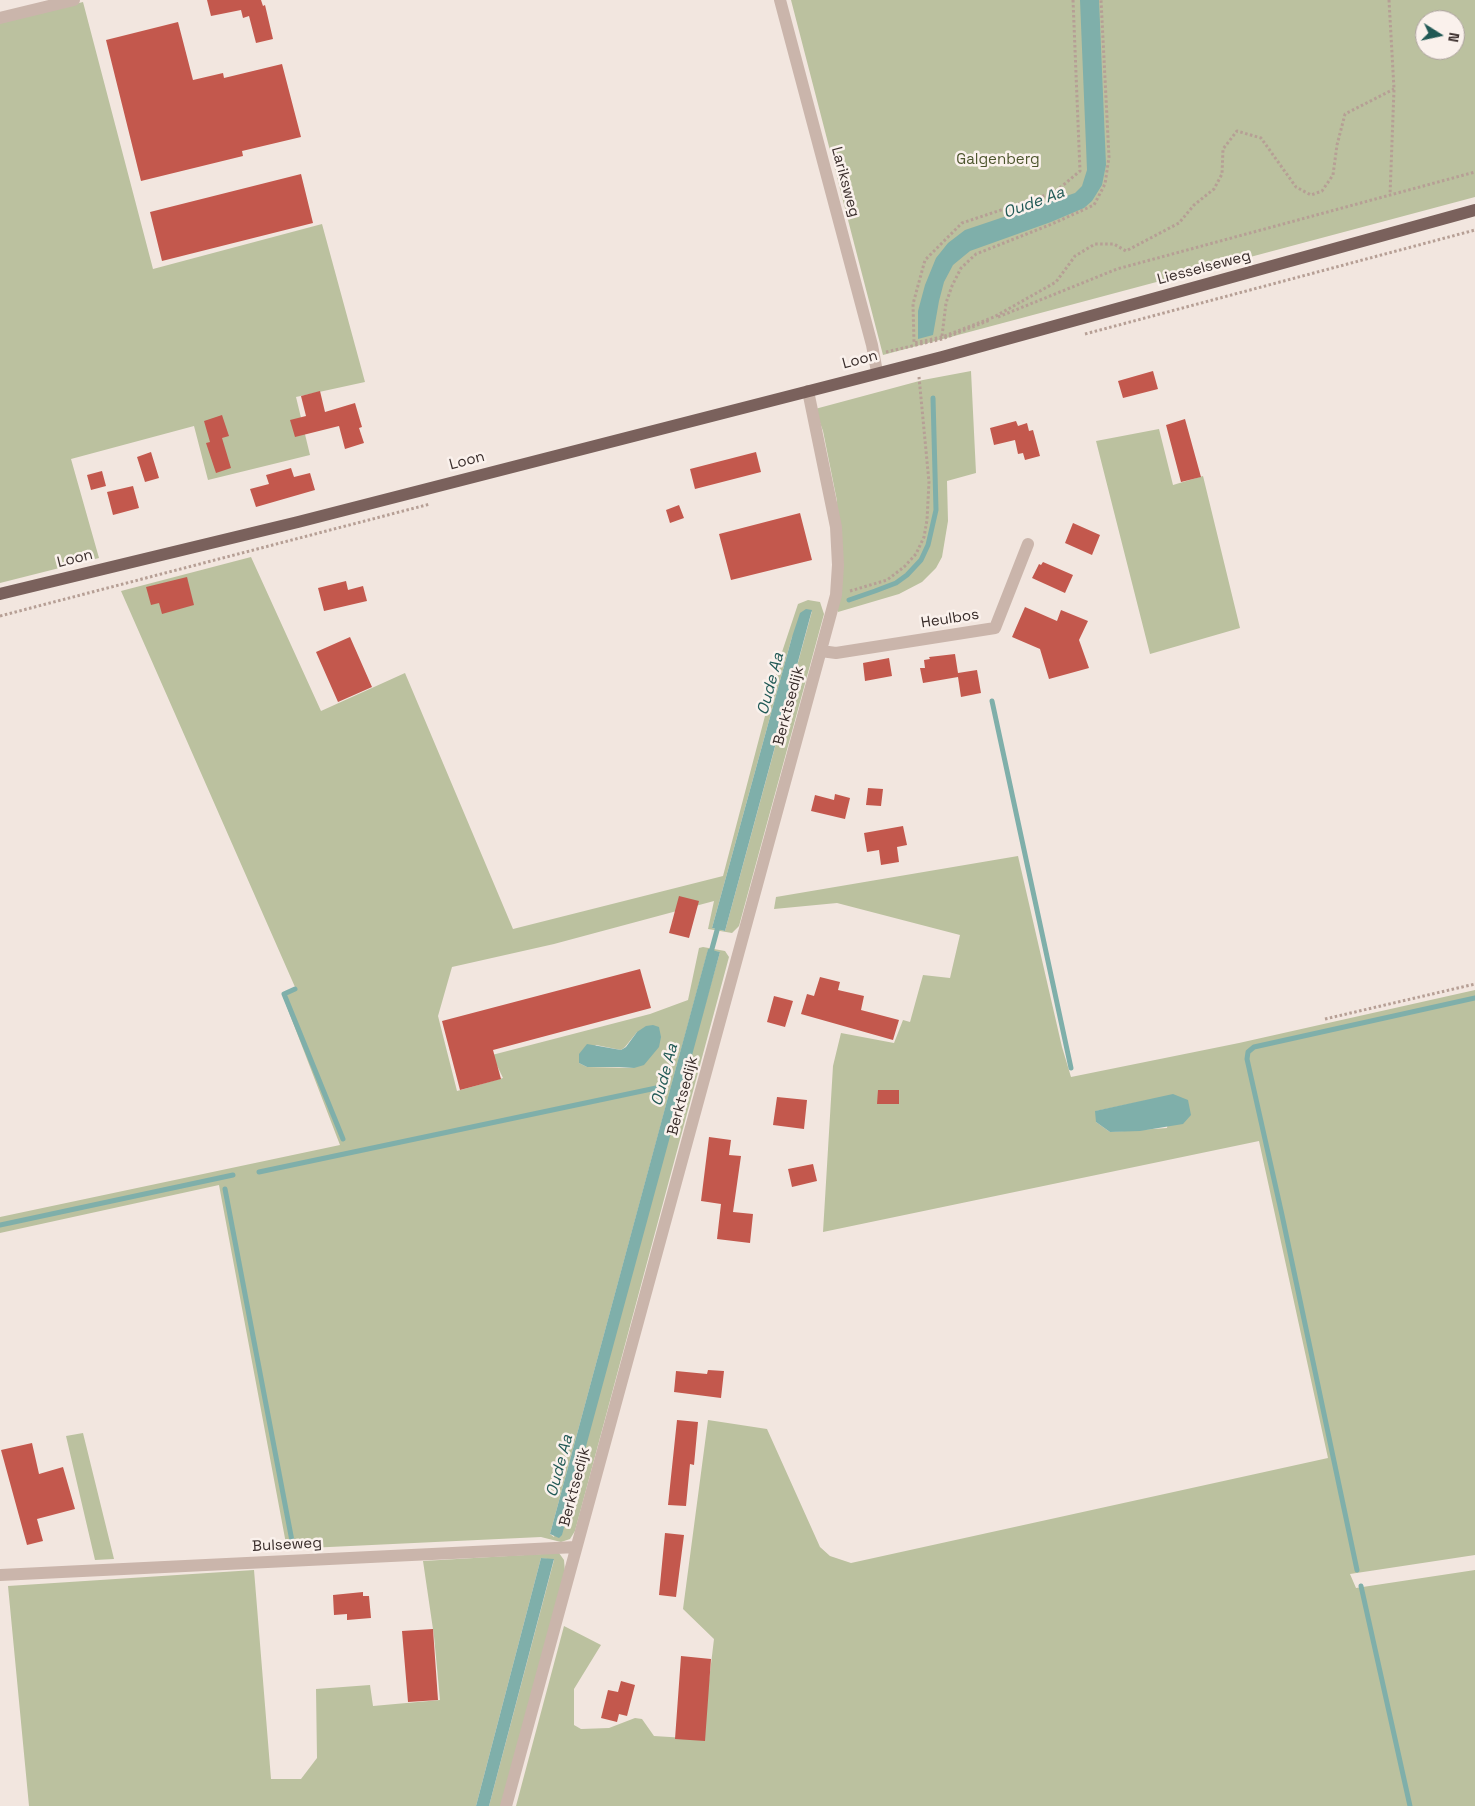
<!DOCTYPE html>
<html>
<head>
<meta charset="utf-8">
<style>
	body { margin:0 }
	#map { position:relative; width:1475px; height:1806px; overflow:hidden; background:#f2e6df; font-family:"Space Grotesk",sans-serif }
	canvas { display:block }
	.north { position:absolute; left:1415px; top:10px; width:50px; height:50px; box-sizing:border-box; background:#faf1ec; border:1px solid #aca29e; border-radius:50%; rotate:100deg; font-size:14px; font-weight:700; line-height:20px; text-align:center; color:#382c2a }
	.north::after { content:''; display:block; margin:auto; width:18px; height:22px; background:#205955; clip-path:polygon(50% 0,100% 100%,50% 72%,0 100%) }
</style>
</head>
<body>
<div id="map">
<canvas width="1475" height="1806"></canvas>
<div class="north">N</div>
</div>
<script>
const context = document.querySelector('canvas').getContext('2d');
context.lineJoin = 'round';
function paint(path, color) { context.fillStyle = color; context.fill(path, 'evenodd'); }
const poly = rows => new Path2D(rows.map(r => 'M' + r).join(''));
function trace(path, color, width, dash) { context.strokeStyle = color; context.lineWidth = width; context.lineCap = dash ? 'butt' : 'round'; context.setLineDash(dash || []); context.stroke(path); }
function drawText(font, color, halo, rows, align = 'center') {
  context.font = font + ' "Space Grotesk",sans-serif'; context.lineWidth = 5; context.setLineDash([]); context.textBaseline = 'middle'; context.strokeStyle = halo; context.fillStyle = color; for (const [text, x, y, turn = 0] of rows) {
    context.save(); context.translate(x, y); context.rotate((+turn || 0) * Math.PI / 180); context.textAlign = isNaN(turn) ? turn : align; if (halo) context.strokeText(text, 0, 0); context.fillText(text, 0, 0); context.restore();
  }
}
paint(poly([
	[791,0,1475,0,1475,197,883,355],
	[1425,20,1455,20,1455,50,1425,50],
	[83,2,153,269,322,224,365,382,296,397,310,455,208,480,194,426,71,459,99,558,0,583,0,23],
	[971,371,976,473,947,481,948,521,942,557,936,568,922,582,899,594,838,612,837,501,823,431,815,409,923,380],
	[1159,429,1173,485,1203,476,1240,628,1150,654,1096,441],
	[251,557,321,711,405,673,513,929,723,876,781,655,798,604,808,600,820,602,824,614,739,926,732,933,708,929,714,901,554,944,452,967,438,1016,457,1091,503,1078,492,1055,650,1014,688,1000,699,948,703,947,725,951,729,957,575,1531,570,1539,561,1542,541,1537,287,1549,219,1185,0,1233,0,1217,340,1145,282,994,295,987,121,591],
	[812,611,725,931,712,928,792,637],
	[708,950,720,952,554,1537,550,1534],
	[637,1032,634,1068,587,1067,579,1063,596,1045,621,1050,625,1047],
	[1018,856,1062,1047,1071,1077,1239,1043,1475,990,1475,1555,1350,1574,1356,1588,1475,1570,1475,1806,516,1806,564,1626,601,1645,574,1689,574,1725,581,1729,609,1728,635,1718,642,1719,654,1736,702,1739,714,1639,683,1609,708,1420,767,1429,820,1547,830,1556,851,1563,1328,1458,1259,1141,823,1232,833,1066,841,1033,894,1043,903,1020,910,1022,923,975,950,978,960,935,837,903,774,909,776,897],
	[1173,1095,1167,1128,1110,1132,1096,1122,1096,1111],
	[83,1433,114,1559,95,1560,66,1436],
	[559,1553,564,1560,565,1572,502,1806,489,1806,554,1560,541,1558,476,1806,29,1806,8,1586,254,1570,271,1779,301,1779,317,1758,316,1689,370,1685,373,1706,440,1700,434,1636,423,1561]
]), '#bbc19f');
paint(poly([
	[1080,0,1099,0,1106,165,1102,185,1092,201,1084,208,1051,222,970,251,953,265,944,282,939,301,933,335,918,339,918,311,925,285,936,258,948,243,965,230,1075,193,1082,186,1087,170],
	[806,609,812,610,725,931,712,928,792,637,800,613],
	[708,949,720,952,562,1535,559,1538,550,1534],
	[653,1025,659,1027,661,1037,659,1047,644,1065,634,1068,619,1067,587,1067,579,1063,579,1054,587,1044,621,1050,626,1047,637,1032,646,1026],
	[1173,1094,1188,1100,1191,1115,1183,1124,1140,1131,1110,1132,1096,1122,1095,1111],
	[541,1558,554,1559,489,1806,476,1806]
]), '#7fafaa');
trace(poly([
	[849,600,875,591,896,583,907,575,921,560,928,545,936,510,933,398],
	[992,701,1071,1068],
	[710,956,719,923],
	[295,989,284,994,343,1139],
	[259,1172,661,1087],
	[225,1189,292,1541],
	[0,1225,233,1175],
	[1357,1570,1282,1215,1247,1059,1248,1052,1254,1047,1475,998],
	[1361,1586,1410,1806]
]), '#7fafaa', 5);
paint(poly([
	[207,0,261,0,263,6,265,5,273,39,256,43,249,16,243,18,241,10,211,16],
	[178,22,193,80,223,73,224,78,282,64,301,137,242,151,243,156,141,181,106,40],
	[301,174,313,223,162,261,150,212],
	[1153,371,1158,389,1123,398,1118,381],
	[320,391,325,412,355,403,362,427,359,428,364,443,345,449,339,426,295,437,290,420,306,416,301,396],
	[222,415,229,436,222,438,231,468,216,473,206,443,210,442,204,421],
	[1185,419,1201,477,1181,482,1166,425],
	[1016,421,1018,426,1027,423,1029,431,1033,430,1040,456,1025,460,1023,453,1018,454,1015,440,994,445,990,428],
	[151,452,159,478,145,482,137,457],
	[756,452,761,472,695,489,690,469],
	[291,468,294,477,310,473,315,490,256,507,250,489,269,484,266,475],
	[102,471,106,486,91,490,87,475],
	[133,486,139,508,113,515,107,492],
	[679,505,684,518,670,523,666,510],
	[800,513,812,560,731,580,719,534],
	[1073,523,1100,535,1092,555,1065,543],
	[1043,562,1073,575,1065,593,1032,578,1039,564,1041,565],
	[187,577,194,605,162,614,159,603,151,605,146,587],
	[346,581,348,590,363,586,367,601,324,611,318,588],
	[1025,607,1057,621,1061,610,1088,621,1079,640,1089,668,1049,679,1040,649,1012,637],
	[350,637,372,687,338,702,316,652],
	[955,654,958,673,977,670,981,693,961,697,958,677,923,683,920,668,925,668,924,660,930,659,929,657],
	[889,658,892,676,865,681,863,663],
	[868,788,883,789,881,806,866,805],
	[835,794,850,798,845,819,811,811,815,795,834,800],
	[903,826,907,845,897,847,899,862,881,865,879,850,867,852,864,833],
	[679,896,699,901,689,938,669,933],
	[640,969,651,1008,493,1050,501,1079,460,1090,442,1021],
	[820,977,840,982,838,990,864,996,861,1010,899,1020,893,1040,801,1014,807,994,814,996],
	[774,996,793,1001,785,1027,767,1022],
	[878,1090,899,1090,899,1104,877,1104],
	[777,1097,807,1100,804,1129,773,1125],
	[709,1137,731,1140,729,1155,741,1156,733,1212,753,1214,750,1243,717,1239,721,1204,701,1201],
	[813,1164,817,1181,792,1187,788,1169],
	[708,1370,724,1371,721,1398,674,1392,676,1371,707,1374],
	[677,1420,698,1422,694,1465,690,1464,686,1506,668,1505],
	[32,1443,39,1474,63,1467,75,1509,37,1519,43,1541,27,1545,1,1450],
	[665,1533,684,1535,676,1597,659,1595],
	[363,1592,363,1596,369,1596,371,1618,347,1620,347,1614,334,1615,333,1595],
	[433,1629,438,1700,408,1702,402,1631],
	[681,1656,711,1659,705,1741,675,1739],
	[621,1681,635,1685,627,1716,619,1714,617,1722,601,1718,608,1690,618,1692]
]), '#c3584d');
trace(poly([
	[1073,0,1080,171,1055,192,962,223,925,260,913,304,914,343,942,337,994,317,1056,282,1075,256,1095,244,1114,244,1126,251,1179,223,1194,205,1214,189,1222,174,1223,149,1237,131,1261,138,1296,187,1311,195,1322,191,1333,175,1337,145,1345,114,1394,89],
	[1389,0,1394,89,1390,195],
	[998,317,1117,269,1475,172],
	[1085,334,1475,230],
	[942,336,946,303,952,286,961,268,976,254,1052,224,1094,205,1105,184,1109,157,1101,0],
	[886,352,942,339,990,320],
	[850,591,887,580,904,567,916,554,924,537,927,520,929,482,919,377],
	[0,616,430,504],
	[1325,1019,1475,984]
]), '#b69f95', 3, [2.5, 2.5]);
trace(poly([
	[780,0,872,345,877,372],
	[0,18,74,0],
	[821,651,836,653,995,628,1028,544],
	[0,1575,576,1547],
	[506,1806,836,595,838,565,836,527,808,391]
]), '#cab5ab', 12);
trace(poly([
	[0,594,298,522,942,357,1475,210]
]), '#7a615c', 12);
drawText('15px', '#4d562e', '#faf1ec', [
	["Galgenberg",998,160]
]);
drawText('15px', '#382c2a', '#faf1ec', [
	["Lariksweg",845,182,75],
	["Liesselseweg",1204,268,-15],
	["Loon",860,360,-15],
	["Loon",467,461,-15],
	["Loon",75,559,-14],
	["Heulbos",950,619,-9],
	["Berktsedijk",789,706,-75],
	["Berktsedijk",683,1096,-75],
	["Berktsedijk",575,1487,-75],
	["Bulseweg",287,1545,-3]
]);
drawText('italic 16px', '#205955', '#faf1ec', [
	["Oude Aa",1034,203,-20],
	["Oude Aa",771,684,-75],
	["Oude Aa",665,1075,-75],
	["Oude Aa",560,1466,-75]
]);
</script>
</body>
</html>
